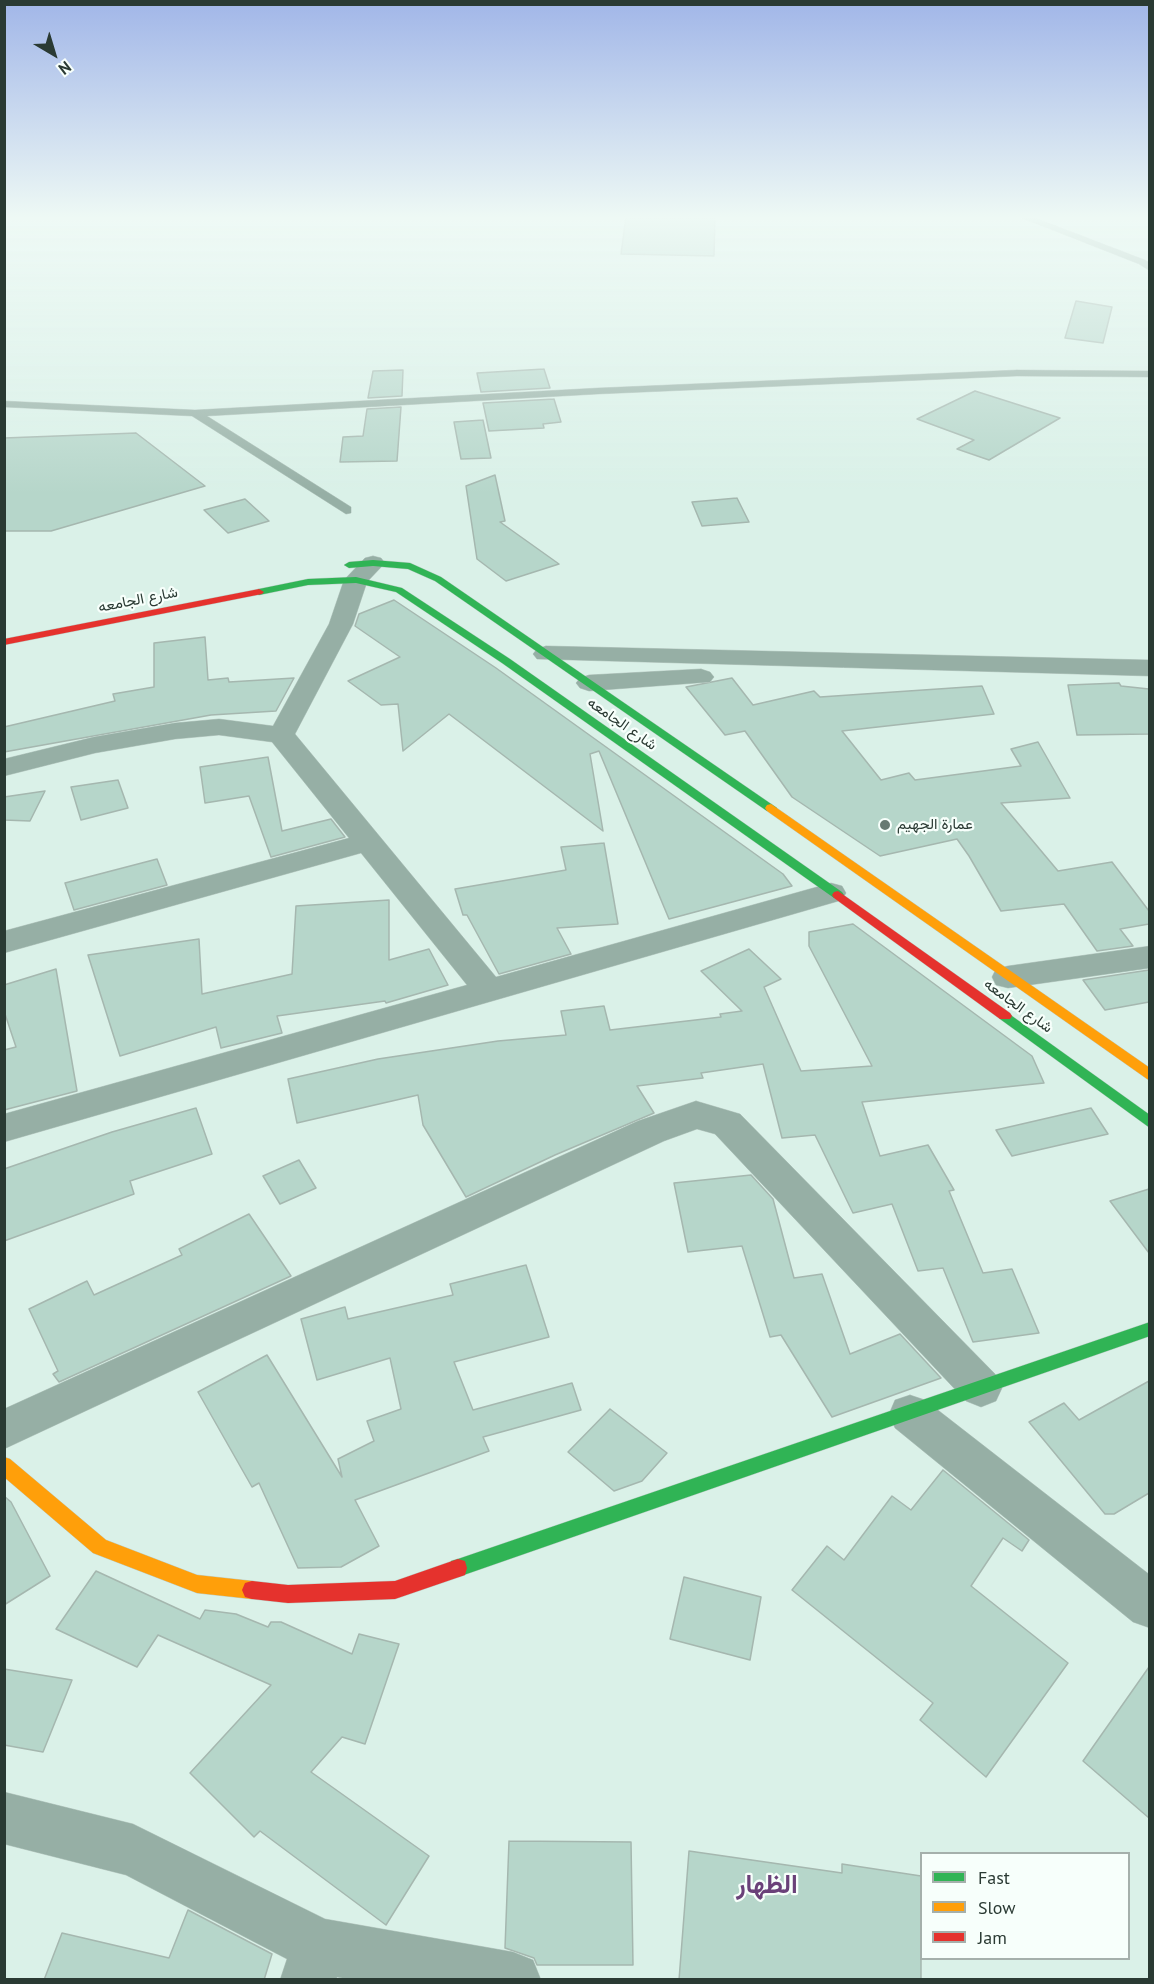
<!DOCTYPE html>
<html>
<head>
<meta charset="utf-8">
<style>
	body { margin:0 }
	#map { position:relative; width:1154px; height:1984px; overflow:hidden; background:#daf1e8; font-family:"PT Sans",sans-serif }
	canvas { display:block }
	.frame { position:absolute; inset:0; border:6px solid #2a3a33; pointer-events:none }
	.legend { position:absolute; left:920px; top:1852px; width:210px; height:108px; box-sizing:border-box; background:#f7fffb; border:2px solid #a5b0ab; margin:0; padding:8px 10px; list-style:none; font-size:18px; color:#2a3a33 }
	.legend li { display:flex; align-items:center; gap:12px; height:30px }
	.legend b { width:30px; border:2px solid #a5b0ab }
	.north { position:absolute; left:24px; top:24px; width:60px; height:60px; -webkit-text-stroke:4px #f7fffb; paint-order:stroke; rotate:142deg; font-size:16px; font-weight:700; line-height:24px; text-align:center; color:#2a3a33 }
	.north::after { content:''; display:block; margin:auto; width:21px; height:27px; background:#2a3a33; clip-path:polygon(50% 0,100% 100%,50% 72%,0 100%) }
</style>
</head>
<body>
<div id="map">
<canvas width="1154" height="1984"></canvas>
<div class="frame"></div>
<ul class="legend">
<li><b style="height:8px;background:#30b455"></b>Fast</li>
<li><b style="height:8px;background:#ff9f0a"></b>Slow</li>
<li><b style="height:8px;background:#e5322d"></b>Jam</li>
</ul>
<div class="north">N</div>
</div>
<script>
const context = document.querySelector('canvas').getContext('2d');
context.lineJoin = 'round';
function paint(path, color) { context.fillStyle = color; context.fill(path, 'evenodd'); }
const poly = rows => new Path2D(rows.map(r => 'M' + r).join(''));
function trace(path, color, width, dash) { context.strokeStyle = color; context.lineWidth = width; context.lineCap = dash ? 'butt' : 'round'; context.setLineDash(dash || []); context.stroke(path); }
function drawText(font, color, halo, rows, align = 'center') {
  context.font = font + ' "PT Sans",Vazirmatn,sans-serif'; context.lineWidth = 4.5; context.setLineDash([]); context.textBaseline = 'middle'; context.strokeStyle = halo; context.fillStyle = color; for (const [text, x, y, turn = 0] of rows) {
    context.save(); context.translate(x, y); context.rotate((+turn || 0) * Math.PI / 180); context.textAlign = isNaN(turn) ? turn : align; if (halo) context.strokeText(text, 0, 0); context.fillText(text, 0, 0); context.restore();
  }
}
const building = poly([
	[626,216,715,216,714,256,621,254,626,216],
	[1076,301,1112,307,1103,343,1065,338,1076,301],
	[544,369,550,388,481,392,477,373,544,369],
	[403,370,402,396,368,398,373,371,403,370],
	[975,391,1060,418,989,460,957,449,974,440,917,419,975,391],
	[554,399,561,422,543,424,544,428,489,431,483,403,554,399],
	[401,407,397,461,340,462,343,437,363,436,367,409,401,407],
	[483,420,491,458,461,459,454,422,483,420],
	[136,433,205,486,51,531,4,531,4,438,136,433],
	[495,475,505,521,500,522,559,564,506,581,477,559,466,486,495,475],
	[737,498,749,522,702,526,692,502,737,498],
	[245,499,269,521,228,533,204,510,245,499],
	[394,600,496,668,783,874,792,886,669,919,599,751,590,754,603,831,449,714,403,751,398,704,381,705,348,681,400,657,355,626,359,614,394,600],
	[205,637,208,680,228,678,229,682,294,678,276,711,211,715,4,752,4,727,115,701,113,694,154,687,154,643,205,637],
	[732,678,753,705,814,691,820,697,982,686,994,714,842,731,881,780,909,773,915,780,1021,766,1011,749,1038,742,1070,798,1001,803,1058,871,1112,862,1149,911,1149,924,1120,929,1133,946,1097,951,1064,904,1001,911,969,856,957,839,880,856,792,797,745,731,725,735,686,687,732,678],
	[1119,683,1121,686,1149,689,1149,734,1077,735,1068,685,1119,683],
	[268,757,282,831,331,819,345,837,271,857,249,796,205,803,200,767,268,757],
	[118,780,128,808,81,820,71,787,118,780],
	[45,791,30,821,4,820,4,797,45,791],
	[604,843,618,924,557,928,571,954,499,974,467,915,463,915,455,889,566,870,561,847,604,843],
	[157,859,167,885,74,910,65,883,157,859],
	[389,900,389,960,429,949,448,985,386,1003,385,1001,277,1016,282,1033,221,1048,216,1027,120,1056,88,955,199,939,202,994,292,974,296,906,389,900],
	[853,924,1032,1056,1044,1083,862,1102,880,1156,928,1145,954,1190,949,1191,983,1273,1012,1269,1039,1333,973,1342,943,1268,918,1271,892,1204,853,1213,815,1135,782,1138,763,1064,701,1073,703,1078,637,1086,654,1113,555,1155,466,1197,423,1125,418,1095,297,1123,288,1079,378,1059,498,1041,566,1035,561,1011,604,1006,610,1030,721,1017,720,1014,742,1011,701,971,749,949,781,979,764,987,801,1071,872,1066,809,946,809,932,853,924],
	[56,969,77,1091,4,1110,4,1050,16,1047,4,1011,4,985,56,969],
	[1149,970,1149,1002,1105,1010,1083,980,1149,970],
	[196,1108,212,1154,130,1181,134,1194,4,1241,4,1169,112,1132,196,1108],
	[1091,1108,1108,1134,1012,1156,996,1130,1091,1108],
	[299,1160,316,1188,280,1204,263,1176,299,1160],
	[751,1175,773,1199,794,1278,822,1274,850,1354,900,1334,941,1378,832,1417,781,1335,770,1337,742,1246,688,1252,674,1183,751,1175],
	[1149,1189,1149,1253,1110,1201,1149,1189],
	[249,1214,291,1276,59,1382,53,1374,58,1371,29,1309,87,1281,94,1295,182,1255,179,1249,249,1214],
	[526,1265,549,1337,454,1362,473,1410,572,1383,581,1410,483,1437,489,1451,355,1500,379,1546,341,1567,298,1568,259,1483,252,1487,198,1392,267,1355,342,1477,338,1459,374,1441,367,1421,401,1409,390,1358,317,1380,301,1319,345,1307,348,1319,453,1295,450,1284,526,1265],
	[1149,1381,1149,1493,1114,1514,1105,1514,1029,1422,1064,1403,1079,1420,1149,1381],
	[610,1409,667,1453,642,1481,614,1491,568,1452,610,1409],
	[943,1470,1029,1540,1022,1551,1003,1538,971,1586,1068,1663,986,1777,920,1720,933,1703,792,1590,827,1546,844,1560,892,1496,911,1510,943,1470],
	[4,1496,11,1502,50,1576,4,1605,4,1496],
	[96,1571,200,1619,205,1610,236,1614,268,1627,271,1622,281,1622,352,1654,359,1634,399,1644,365,1744,342,1737,311,1772,429,1856,386,1925,260,1831,254,1837,190,1773,271,1685,158,1635,137,1667,56,1629,96,1571],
	[684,1577,761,1597,750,1660,670,1639,684,1577],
	[1149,1667,1149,1818,1083,1761,1149,1667],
	[4,1669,72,1680,43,1752,4,1745,4,1669],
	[509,1841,631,1842,633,1965,537,1965,534,1958,505,1948,509,1841],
	[689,1851,842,1873,842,1864,921,1876,921,1980,679,1980,689,1851],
	[188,1910,272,1954,264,1980,44,1980,62,1933,169,1958,188,1910]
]);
paint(building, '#b6d6ca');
trace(building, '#a5b7af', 1.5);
const lane = poly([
	[1017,216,1030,216,1145,260,1150,263,1150,271,1139,264,1017,216],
	[1017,370,1150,371,1150,377,1017,376,598,394,207,416,351,507,351,513,346,514,192,416,4,407,4,401,195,410,598,388,1017,370]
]);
const street = poly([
	[373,556,381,558,385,563,367,582,353,624,295,734,496,977,831,883,842,886,846,893,842,900,4,1142,4,1114,467,985,361,853,4,953,4,931,349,838,272,742,219,735,175,739,95,753,4,776,4,759,94,737,175,723,219,719,273,726,329,624,344,580,365,558,373,556],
	[546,646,1150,660,1150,676,537,659,533,654,537,649,546,646],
	[701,669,710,672,714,677,710,682,589,691,580,688,576,683,580,678,589,675,701,669],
	[1150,946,1150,968,1008,988,996,985,992,977,996,969,1008,966,1150,946],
	[696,1101,740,1114,996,1375,1002,1388,996,1401,981,1407,966,1401,715,1134,697,1129,664,1141,4,1449,4,1409,638,1121,696,1101],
	[910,1395,925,1400,1150,1575,1150,1628,1133,1622,895,1428,889,1414,895,1400,910,1395],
	[4,1792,133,1824,325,1919,513,1952,533,1960,541,1980,353,1980,337,1977,336,1980,280,1980,287,1959,126,1875,4,1844,4,1792]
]);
const fast = poly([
	[373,560,410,563,441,577,777,808,775,811,767,811,435,581,408,569,373,566,349,568,344,565,349,562,373,560],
	[356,577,402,588,510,659,842,892,844,895,842,898,834,898,502,663,396,592,356,583,308,585,259,595,254,592,259,589,308,579,356,577],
	[1005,1011,1150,1115,1150,1128,1000,1019,998,1016,1005,1011],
	[1150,1322,1150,1336,458,1577,451,1575,449,1568,451,1561,458,1559,1150,1322]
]);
const slow = poly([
	[771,804,1150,1068,1150,1081,767,811,765,808,767,805,771,804],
	[4,1457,10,1459,106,1540,197,1575,252,1581,259,1583,262,1590,259,1597,252,1599,197,1593,93,1553,4,1477,4,1457]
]);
const jam = poly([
	[259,589,264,592,262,594,4,645,4,639,259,589],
	[838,891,1010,1013,1012,1016,1010,1019,1000,1019,834,898,832,895,834,892,838,891],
	[458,1559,465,1561,467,1568,465,1575,395,1599,288,1603,252,1599,245,1597,242,1590,245,1583,252,1581,288,1585,395,1581,458,1559]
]);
trace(lane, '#bccec7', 1);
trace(street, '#bccec7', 1);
trace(fast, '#bccec7', 1);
trace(slow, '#bccec7', 1);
trace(jam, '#bccec7', 1);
paint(lane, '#96afa5');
paint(street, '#96afa5');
paint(fast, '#30b455');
paint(slow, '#ff9f0a');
paint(jam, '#e5322d');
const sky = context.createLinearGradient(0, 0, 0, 494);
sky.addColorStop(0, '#a1b6e8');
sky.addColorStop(0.44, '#eef9f5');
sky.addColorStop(1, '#eef9f500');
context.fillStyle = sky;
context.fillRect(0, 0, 1154, 494);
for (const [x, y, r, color] of [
	[885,825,6,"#687a72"]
]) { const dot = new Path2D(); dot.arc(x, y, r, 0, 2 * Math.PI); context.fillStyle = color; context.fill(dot); trace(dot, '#f7fffb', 2); }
drawText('15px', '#2a3a33', '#f7fffb', [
	["شارع الجامعه",138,600,-11],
	["شارع الجامعه",622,724,35],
	["شارع الجامعه",1018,1006,36]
]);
drawText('15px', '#2a3a33', '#f7fffb', [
	["عمارة الجهيم",897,825]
], 'left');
drawText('bold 26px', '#6a4179', '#f7fffb', [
	["الظهار",767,1886]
]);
</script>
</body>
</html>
